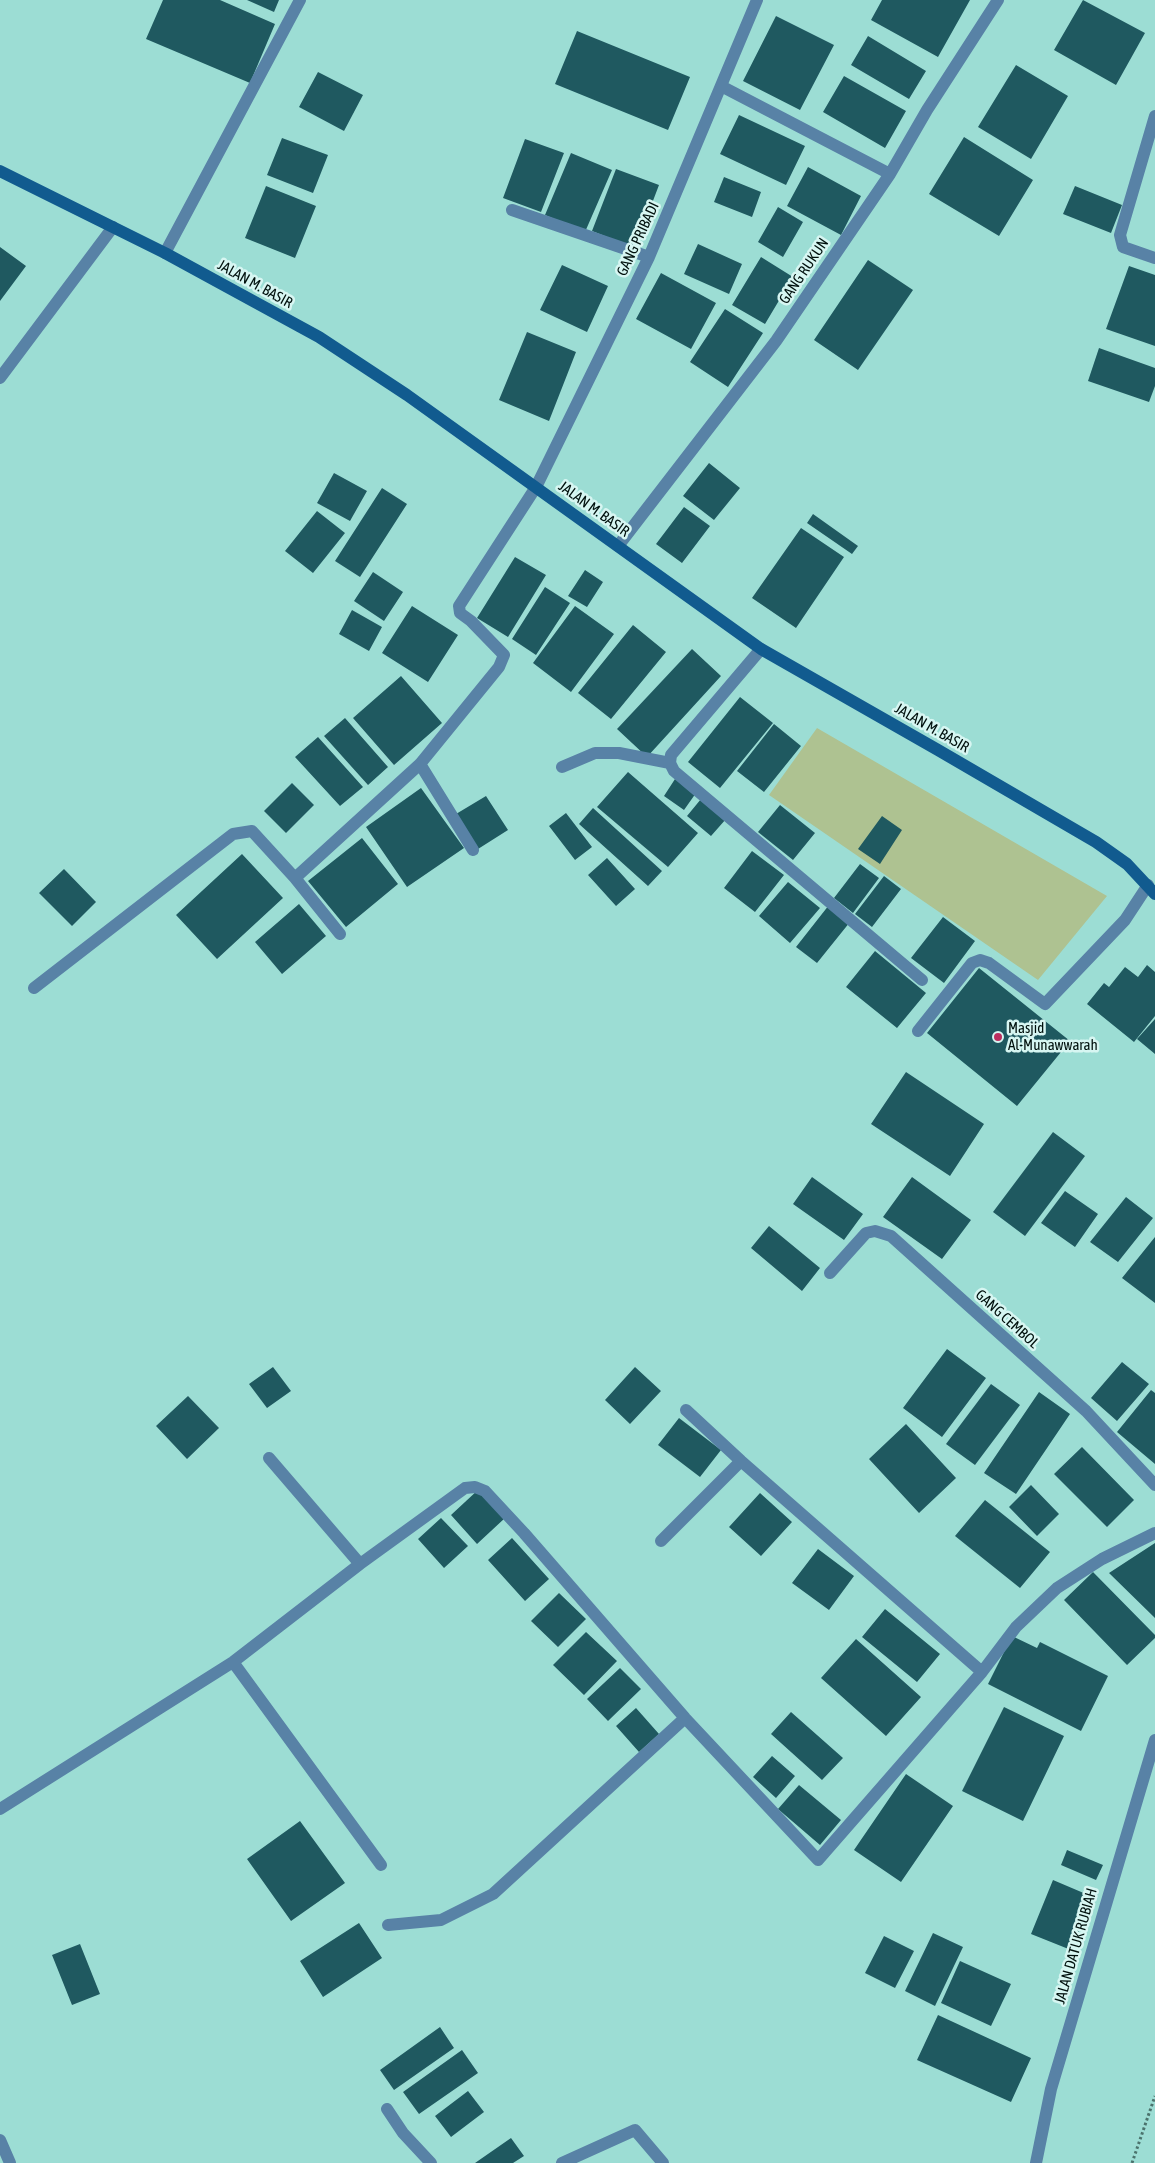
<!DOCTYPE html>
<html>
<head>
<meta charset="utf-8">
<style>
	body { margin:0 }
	canvas { display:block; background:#9cddd4 }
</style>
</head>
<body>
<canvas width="1155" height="2163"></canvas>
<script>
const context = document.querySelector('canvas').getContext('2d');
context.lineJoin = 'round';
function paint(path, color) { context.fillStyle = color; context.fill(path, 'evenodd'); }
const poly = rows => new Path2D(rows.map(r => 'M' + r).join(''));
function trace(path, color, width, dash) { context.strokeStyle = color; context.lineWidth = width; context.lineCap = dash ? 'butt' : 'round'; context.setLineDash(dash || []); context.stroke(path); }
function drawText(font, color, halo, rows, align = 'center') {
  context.font = font + ' "Asap Condensed",sans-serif'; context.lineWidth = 5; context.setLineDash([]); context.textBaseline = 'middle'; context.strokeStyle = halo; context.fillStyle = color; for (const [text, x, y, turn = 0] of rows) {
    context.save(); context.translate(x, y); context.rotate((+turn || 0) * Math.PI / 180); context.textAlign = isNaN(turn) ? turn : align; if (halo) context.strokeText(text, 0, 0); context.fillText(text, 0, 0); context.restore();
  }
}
paint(poly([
	[817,728,1107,896,1038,980,769,795]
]), '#aec291');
paint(poly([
	[163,0,220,0,275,24,250,83,146,39],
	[247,0,279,0,274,12],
	[882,0,970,0,938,57,871,20],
	[1083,0,1145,33,1116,85,1054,50],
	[776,16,834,45,800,110,743,81],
	[577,31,690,77,668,130,555,84],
	[868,36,926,71,909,99,851,65],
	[1016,65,1068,96,1031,159,978,127],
	[318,72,363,95,344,131,299,107],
	[844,76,906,111,885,148,823,112],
	[739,115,805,146,786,185,720,154],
	[964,137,1033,180,999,236,929,194],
	[282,138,328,155,313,193,267,175],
	[525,139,564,153,541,212,503,198],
	[571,153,612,170,585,232,545,215],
	[808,167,861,196,841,235,787,206],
	[616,169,659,185,635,248,592,231],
	[724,177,761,192,752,217,714,202],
	[266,186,316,206,295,258,245,238],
	[1075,186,1122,205,1111,233,1063,214],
	[778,207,803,222,783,257,758,242],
	[698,244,742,264,729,294,684,274],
	[0,247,26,266,0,301],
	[761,257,793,277,765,324,732,305],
	[868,260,913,290,858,370,814,340],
	[562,265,608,286,587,332,540,310],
	[1129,266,1155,275,1155,346,1106,329],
	[661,273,716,303,691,349,636,319],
	[725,309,763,333,728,387,690,362],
	[527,332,576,352,549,421,499,400],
	[1099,348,1155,368,1155,386,1149,402,1088,381],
	[709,463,740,488,714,520,683,496],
	[334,473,367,491,350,521,317,503],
	[382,488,407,504,360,577,335,561],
	[684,507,710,526,682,563,656,544],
	[317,511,345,533,313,573,285,551],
	[813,514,858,546,852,554,807,523],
	[801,528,844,557,796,628,752,598],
	[515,557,546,575,508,637,477,618],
	[585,570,603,582,587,607,568,596],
	[373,572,403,592,384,621,354,601],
	[545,587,570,603,536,655,512,639],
	[412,606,458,635,428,682,382,653],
	[575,606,614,634,571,692,533,663],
	[352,610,382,627,369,651,339,634],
	[633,625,666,652,611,719,578,693],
	[692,649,721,676,647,757,617,729],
	[401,676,442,723,394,765,353,718],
	[740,697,773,723,720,788,688,762],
	[345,718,388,767,368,785,324,736],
	[774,724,801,746,764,792,737,771],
	[318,737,363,787,340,806,295,757],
	[628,772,698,833,668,867,597,807],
	[675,779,696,793,684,810,664,796],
	[292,783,314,805,286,833,264,811],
	[421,788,464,848,407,887,366,827],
	[486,796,508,830,478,849,456,814],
	[701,799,726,819,711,836,687,816],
	[780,805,815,833,793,860,758,832],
	[593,808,662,871,648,886,579,824],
	[566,813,592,847,575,860,549,826],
	[882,816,902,830,880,864,858,849],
	[362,838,398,884,346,927,308,881],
	[752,851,784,875,755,912,724,888],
	[242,854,283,898,217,959,176,915],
	[607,858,635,889,616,906,588,875],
	[860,864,879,878,853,913,834,898],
	[64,869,96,902,72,926,39,893],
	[884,876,901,889,872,927,855,914],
	[788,882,820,908,790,943,759,916],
	[299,904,326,936,282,974,255,942],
	[829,905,850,922,817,963,796,947],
	[943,917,975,941,944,983,911,958],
	[875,951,926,993,897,1028,846,987],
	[1147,965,1155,972,1155,1016,1134,1042,1087,1004,1104,983,1109,987,1125,967,1138,977],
	[979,968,1070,1041,1017,1106,927,1033],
	[1155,1019,1155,1054,1137,1039],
	[906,1072,984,1124,950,1176,871,1124],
	[1053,1132,1085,1156,1025,1236,993,1212],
	[812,1177,863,1214,844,1240,793,1204],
	[912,1177,971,1220,942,1259,883,1217],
	[1065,1191,1098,1214,1075,1247,1041,1223],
	[1126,1197,1153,1218,1118,1262,1090,1242],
	[769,1226,820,1268,802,1291,751,1248],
	[1155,1237,1155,1303,1122,1278],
	[947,1349,986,1378,942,1437,903,1408],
	[1122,1362,1149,1384,1117,1421,1091,1398],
	[273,1367,291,1391,267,1408,249,1384],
	[635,1367,661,1391,630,1424,605,1400],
	[991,1384,1020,1405,975,1465,946,1444],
	[1151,1390,1155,1393,1155,1464,1117,1432],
	[1039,1392,1070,1414,1016,1494,984,1473],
	[188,1396,219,1428,187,1459,156,1426],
	[679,1418,721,1450,700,1477,658,1445],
	[906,1424,956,1478,919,1513,869,1459],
	[1082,1447,1134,1500,1107,1527,1054,1474],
	[1031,1485,1059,1514,1037,1536,1009,1507],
	[479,1489,505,1518,477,1544,451,1515],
	[760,1493,792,1522,761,1556,729,1527],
	[985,1500,1050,1552,1020,1588,955,1536],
	[441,1518,468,1546,444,1568,418,1539],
	[512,1538,549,1579,525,1601,488,1560],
	[1155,1543,1155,1618,1109,1573],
	[818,1549,854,1576,829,1610,792,1583],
	[1093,1572,1155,1635,1155,1638,1127,1665,1064,1600],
	[559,1593,586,1619,558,1647,531,1621],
	[885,1609,940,1654,917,1682,862,1637],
	[586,1632,617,1661,584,1695,553,1665],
	[1012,1636,1037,1648,1040,1642,1108,1676,1081,1731,988,1684],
	[856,1639,921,1697,886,1736,821,1678],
	[620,1668,641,1689,608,1721,587,1699],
	[1004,1707,1064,1736,1023,1821,962,1791],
	[636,1708,659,1734,639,1752,616,1726],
	[791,1712,843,1758,822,1780,771,1734],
	[772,1756,795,1776,776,1798,753,1777],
	[906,1774,953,1806,901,1882,854,1850],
	[799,1785,841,1820,820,1845,778,1809],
	[300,1821,345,1883,291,1921,247,1859],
	[1067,1850,1103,1865,1096,1880,1061,1865],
	[1053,1880,1093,1897,1071,1950,1031,1934],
	[359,1923,382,1958,323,1997,300,1961],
	[933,1933,963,1947,935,2006,905,1991],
	[884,1936,914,1951,895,1988,865,1973],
	[80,1944,100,1994,72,2005,52,1955],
	[960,1961,1011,1984,991,2026,941,2003],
	[938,2015,1031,2058,1011,2102,917,2060],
	[440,2027,454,2048,394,2090,380,2070],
	[462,2050,478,2073,419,2114,403,2092],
	[468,2091,484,2112,451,2137,435,2116],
	[511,2138,524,2156,513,2163,475,2163]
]), '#1f5960');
trace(poly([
	[1132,2163,1155,2096]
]), '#4b736d', 3, [2.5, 2.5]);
trace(poly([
	[165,253,300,0],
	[918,1031,972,963,980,960,989,963,1045,1004,1125,920,1148,885]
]), '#5882a6', 12);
trace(poly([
	[721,86,890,174],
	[1155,116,1120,235,1123,247,1155,258],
	[512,210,649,257],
	[0,378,113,227],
	[618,546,776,341,890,174,927,110,998,0],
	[761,649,671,755,670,763,674,771,922,980],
	[420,764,473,850],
	[562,767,595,753,619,753,670,763],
	[295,878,340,934],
	[34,988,233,834,252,831,295,878,420,764,499,667,504,655,471,621,460,613,459,606,536,487,649,257,757,0],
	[830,1273,866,1233,875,1231,891,1236,1086,1411,1155,1485],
	[686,1410,741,1461,982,1672],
	[661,1541,741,1461],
	[360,1564,465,1488,475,1487,485,1491,524,1533,685,1718,818,1860,982,1672,1016,1627,1057,1588,1102,1559,1155,1533],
	[233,1662,381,1865],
	[0,1809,233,1662,360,1564,269,1458],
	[388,1925,441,1920,493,1894,685,1718],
	[387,2109,403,2133,431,2163],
	[0,2140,10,2163],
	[562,2163,635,2130,663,2163],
	[1036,2163,1051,2089,1155,1740]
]), '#5882a6', 12);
trace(poly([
	[0,171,165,253,319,337,407,395,761,649,938,750,1096,842,1127,864,1155,894]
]), '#115b8f', 12);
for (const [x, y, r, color] of [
	[998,1037,5,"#bc2e5e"]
]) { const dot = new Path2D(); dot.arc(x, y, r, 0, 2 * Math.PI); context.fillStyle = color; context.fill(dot); trace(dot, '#d7f6f2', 2); }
drawText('15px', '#00100d', '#d7f6f2', [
	["GANG PRIBADI",638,239,-65],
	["GANG RUKUN",804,271,-56],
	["JALAN M. BASIR",255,284,29],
	["JALAN M. BASIR",594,509,36],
	["JALAN M. BASIR",932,728,30],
	["GANG CEMBOL",1007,1319,42],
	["JALAN DATUK RUBIAH",1076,1946,-74]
]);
drawText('15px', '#00100d', '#d7f6f2', [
	["Masjid",1008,1028],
	["Al-Munawwarah",1008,1045]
], 'left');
</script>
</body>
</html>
